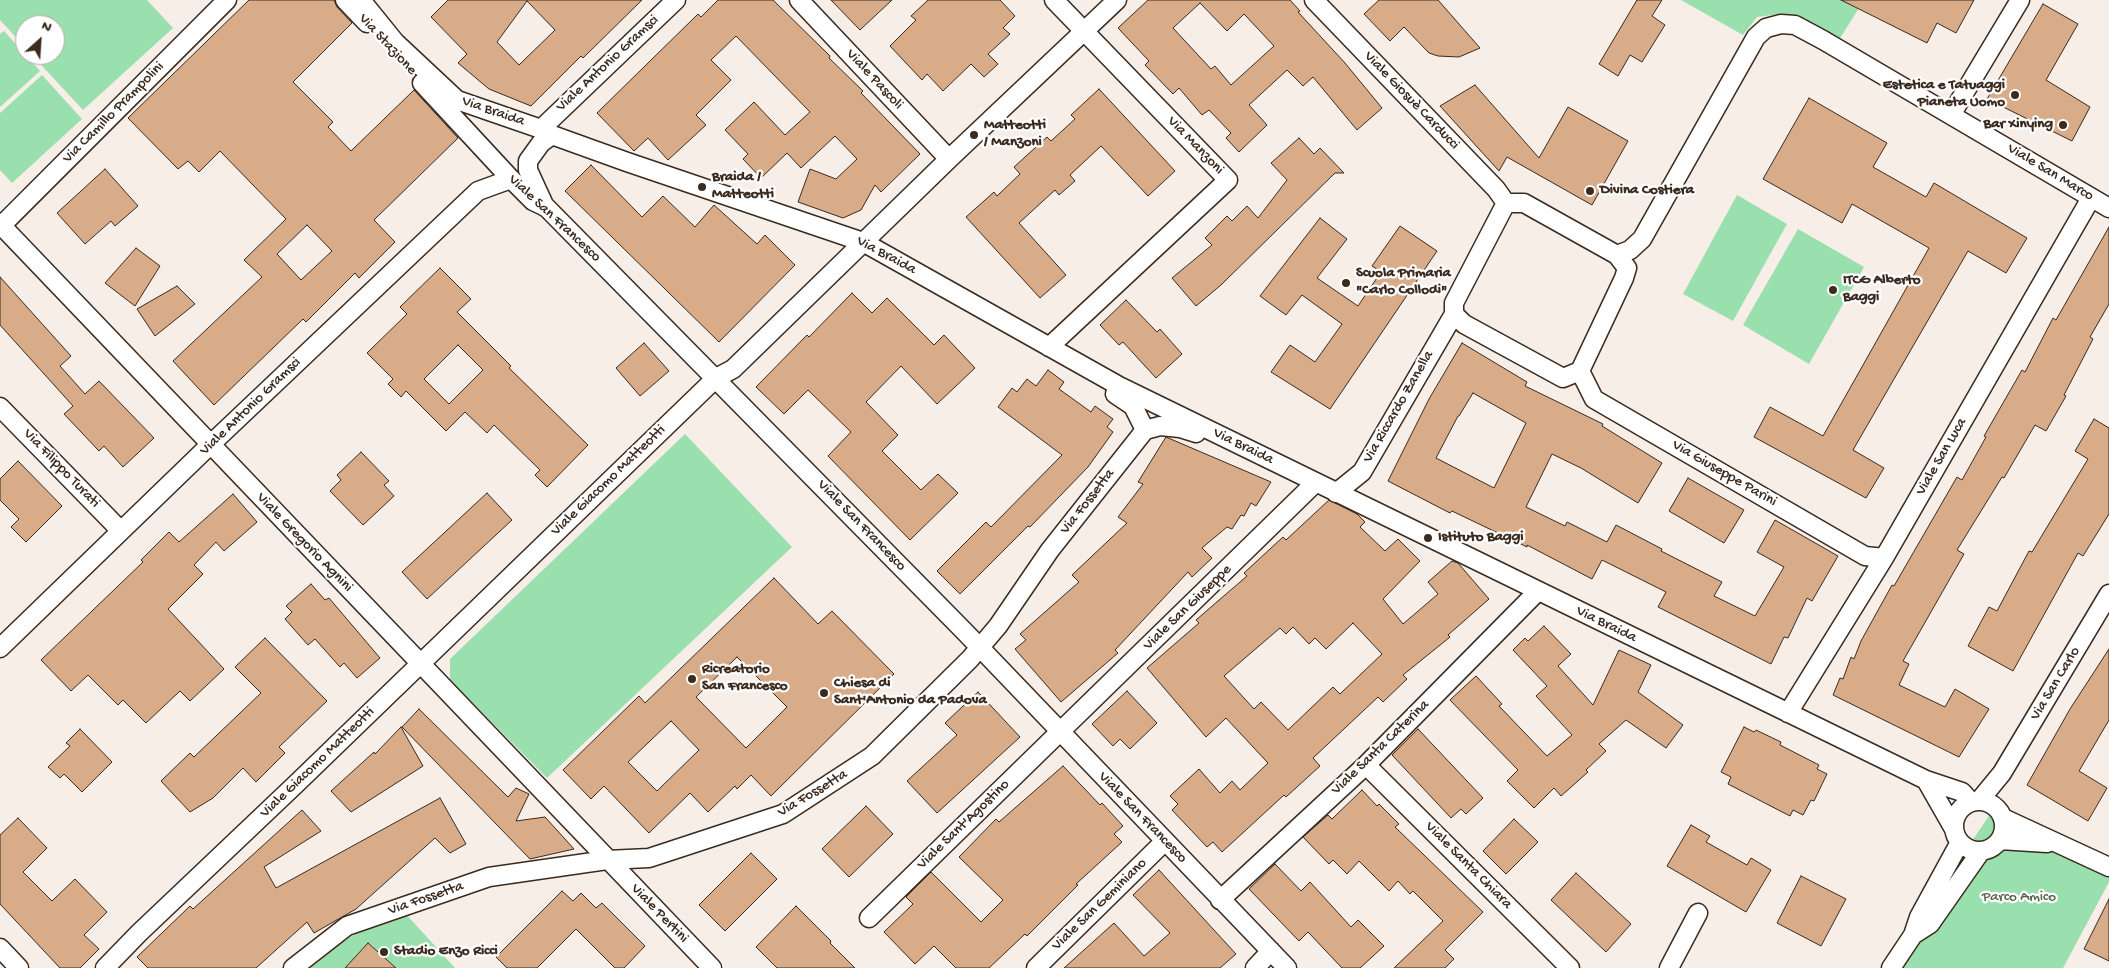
<!DOCTYPE html>
<html>
<head>
<meta charset="utf-8">
<style>
	body { margin:0 }
	#map { position:relative; width:2109px; height:968px; overflow:hidden; background:#f7eee7; font-family:"Gochi Hand",sans-serif }
	canvas { display:block }
	.north { position:absolute; left:15px; top:15px; width:50px; height:50px; box-sizing:border-box; background:#fff; border:1px solid #b1aaa5; border-radius:50%; rotate:26deg; font-size:14px; font-weight:700; line-height:20px; text-align:center; color:#3b2a1e }
	.north::after { content:''; display:block; margin:auto; width:18px; height:22px; background:#3b2a1e; clip-path:polygon(50% 0,100% 100%,50% 72%,0 100%) }
</style>
</head>
<body>
<div id="map">
<canvas width="2109" height="968"></canvas>
<div class="north">N</div>
</div>
<script>
const context = document.querySelector('canvas').getContext('2d');
context.lineJoin = 'round';
function paint(path, color) { context.fillStyle = color; context.fill(path, 'evenodd'); }
const poly = rows => new Path2D(rows.map(r => 'M' + r).join(''));
function trace(path, color, width, dash) { context.strokeStyle = color; context.lineWidth = width; context.lineCap = dash ? 'butt' : 'round'; context.setLineDash(dash || []); context.stroke(path); }
function drawText(font, color, halo, rows, align = 'center') {
  context.font = font + ' "Gochi Hand",sans-serif'; context.lineWidth = 4.5; context.setLineDash([]); context.textBaseline = 'middle'; context.strokeStyle = halo; context.fillStyle = color; for (const [text, x, y, turn = 0] of rows) {
    context.save(); context.translate(x, y); context.rotate((+turn || 0) * Math.PI / 180); context.textAlign = isNaN(turn) ? turn : align; if (halo) context.strokeText(text, 0, 0); context.fillText(text, 0, 0); context.restore();
  }
}
paint(poly([
	[0,0,147,0,173,28,83,110,32,55,55,55,55,25,25,25,25,47,0,20],
	[1681,0,1864,0,1839,40,1796,15,1779,14,1757,17,1743,35],
	[4,31,40,71,0,107,0,34],
	[42,75,82,119,12,183,0,170,0,113],
	[1737,195,1787,224,1733,321,1683,294],
	[1798,229,1864,267,1809,364,1743,325],
	[685,434,792,547,547,778,450,680,450,659],
	[1997,804,2109,862,2109,882,2063,968,1886,968],
	[405,913,455,968,306,968,352,936]
]), '#99e0ae');
const building = poly([
	[249,0,334,0,337,7,352,23,293,82,333,122,328,127,351,151,414,90,458,138,374,220,395,242,359,278,355,273,306,322,303,319,214,405,173,361,262,277,244,260,286,219,220,151,199,172,188,161,178,169,128,118,249,0],
	[307,225,332,251,301,280,277,254,307,225],
	[448,0,642,0,583,58,581,56,531,106,489,89,458,63,467,54,431,17,448,0],
	[527,1,555,30,519,65,497,42,527,1],
	[718,0,773,0,830,56,829,58,863,91,861,93,920,154,881,192,875,185,861,210,843,218,798,202,810,169,836,179,857,159,835,136,801,168,787,153,761,178,743,159,748,154,725,130,754,102,785,135,810,112,736,36,711,60,731,80,696,115,706,125,668,160,648,138,634,151,597,113,698,14,701,17,718,0],
	[831,0,892,0,860,30,831,0],
	[928,0,1000,0,1015,16,1003,28,1010,34,988,54,998,64,984,77,971,64,943,91,927,74,922,80,890,46,916,20,911,16,928,0],
	[1148,0,1290,0,1300,11,1298,12,1345,63,1382,108,1357,130,1313,77,1303,86,1287,70,1249,105,1267,125,1239,152,1226,138,1231,133,1209,110,1202,115,1179,88,1173,94,1145,65,1149,61,1118,28,1148,0],
	[1200,3,1227,31,1244,14,1274,46,1231,85,1215,66,1211,69,1173,28,1200,3],
	[1379,0,1438,0,1480,48,1459,57,1438,56,1429,53,1404,27,1390,41,1364,14,1379,0],
	[1637,0,1662,0,1652,16,1665,25,1642,62,1630,55,1618,76,1599,64,1637,0],
	[1841,0,1974,0,1956,33,1937,23,1927,43,1841,0],
	[2043,4,2078,24,2046,80,2090,107,2072,141,1987,99,2043,4],
	[1475,85,1539,158,1568,107,1628,141,1592,205,1507,157,1499,171,1440,106,1475,85],
	[1099,89,1175,171,1148,196,1101,146,1070,175,1075,181,1059,195,1055,190,1019,223,1066,275,1040,298,966,217,994,192,997,196,1020,174,1014,167,1047,137,1051,141,1075,119,1071,115,1099,89],
	[1809,98,1887,143,1873,167,1926,197,1934,183,2027,238,2006,273,1968,251,1853,450,1884,468,1866,498,1754,437,1770,407,1823,436,1929,248,1852,204,1842,223,1763,179,1809,98],
	[1299,138,1314,154,1320,148,1344,173,1335,173,1221,285,1196,306,1172,278,1212,245,1205,238,1227,216,1232,221,1247,206,1258,218,1287,180,1271,163,1299,138],
	[591,165,642,217,663,196,695,227,714,205,757,244,765,235,795,265,719,342,565,191,591,165],
	[105,169,138,206,115,226,111,221,85,244,57,213,105,169],
	[1320,218,1347,239,1317,278,1358,306,1381,272,1372,266,1400,226,1437,251,1330,409,1271,372,1290,345,1315,362,1342,324,1302,295,1286,315,1260,296,1320,218],
	[2109,227,2109,304,2090,337,2093,339,2064,395,2066,396,2046,431,2035,425,2004,478,2002,477,1957,550,1964,554,1903,661,1909,664,1899,685,1945,707,1955,689,1989,709,1959,757,1833,695,1840,678,1843,679,1851,657,1854,659,1861,641,1892,585,1894,586,1957,477,1962,480,1986,437,1984,436,2022,370,2025,372,2053,318,2056,320,2109,227],
	[136,248,160,266,135,306,105,283,136,248],
	[440,268,471,299,457,312,511,366,509,368,588,445,547,487,535,475,540,470,494,425,487,433,465,412,446,431,406,391,401,397,388,384,393,379,367,353,407,314,400,307,440,268],
	[458,345,483,370,449,404,424,379,458,345],
	[0,277,71,356,60,366,85,394,99,381,154,438,123,467,104,446,99,451,64,414,73,406,0,325,0,277],
	[177,286,195,304,155,336,137,309,177,286],
	[852,293,872,313,887,298,934,345,944,335,975,368,937,404,901,366,866,402,898,435,882,451,921,490,938,474,958,493,910,540,828,456,851,432,808,390,784,414,756,387,807,335,809,337,852,293],
	[1126,300,1157,332,1160,329,1182,354,1156,378,1123,342,1119,345,1100,325,1126,300],
	[644,343,669,371,640,396,616,368,644,343],
	[1462,343,1527,382,1525,386,1603,424,1602,426,1662,463,1638,503,1581,468,1552,454,1526,507,1565,526,1567,522,1607,542,1616,525,1662,549,1661,551,1722,582,1714,596,1755,616,1784,567,1757,552,1775,520,1838,556,1812,601,1807,598,1788,638,1784,637,1771,664,1658,607,1666,592,1602,560,1592,579,1527,545,1527,547,1452,511,1450,513,1388,481,1429,399,1462,343],
	[1473,393,1526,423,1494,488,1436,458,1458,416,1459,416,1473,393],
	[1048,370,1064,382,1059,389,1091,412,1095,406,1113,419,1107,427,1113,432,1088,467,1030,527,1028,526,960,594,937,571,986,522,991,527,1062,455,998,407,1012,388,1017,392,1027,379,1036,386,1048,370],
	[2094,419,2109,428,2109,514,2083,556,2078,553,2013,671,1968,646,1989,607,1997,611,2029,551,2032,552,2088,459,2075,451,2094,419],
	[1166,437,1271,482,1256,506,1251,503,1244,516,1241,515,1232,529,1227,527,1202,548,1212,558,1192,577,1188,572,1115,650,1118,653,1061,702,1015,649,1026,640,1020,634,1079,582,1072,575,1127,523,1118,517,1143,484,1138,482,1166,437],
	[361,452,389,481,384,485,394,496,363,525,330,491,341,480,337,475,361,452],
	[18,461,62,506,26,542,11,527,19,519,0,500,0,479,18,461],
	[1688,478,1744,510,1724,543,1669,511,1688,478],
	[487,493,512,520,427,599,402,572,487,493],
	[233,494,257,522,224,551,216,542,194,565,203,574,168,609,224,669,190,701,180,691,146,723,123,700,118,705,88,675,71,691,41,660,143,562,141,560,169,532,179,542,233,494],
	[1329,500,1357,514,1365,522,1360,527,1385,551,1398,539,1420,561,1383,599,1403,624,1438,594,1428,582,1452,561,1458,563,1489,599,1448,635,1450,637,1403,675,1407,679,1383,702,1378,697,1313,758,1320,766,1286,797,1284,795,1222,852,1213,842,1207,847,1172,810,1178,804,1170,796,1199,769,1220,793,1232,781,1240,790,1268,763,1226,718,1206,737,1147,668,1199,623,1196,620,1247,576,1244,573,1283,537,1286,540,1329,500],
	[1353,623,1382,654,1340,694,1333,687,1288,730,1261,702,1254,709,1224,676,1280,628,1286,634,1293,627,1309,644,1315,638,1326,649,1353,623],
	[774,578,818,624,832,611,894,674,771,796,751,775,737,789,735,786,708,812,690,793,649,833,604,786,591,799,563,770,639,696,645,703,774,578],
	[737,657,787,707,746,748,696,697,737,657],
	[671,721,699,750,657,791,628,762,671,721],
	[311,584,325,600,329,598,380,658,357,678,344,663,340,667,315,639,308,645,285,619,292,612,286,606,311,584],
	[1544,626,1571,654,1558,666,1593,705,1619,650,1651,665,1638,692,1683,725,1666,748,1626,720,1599,744,1606,751,1586,770,1588,772,1561,796,1554,788,1534,808,1507,781,1518,770,1450,700,1476,676,1502,704,1499,706,1547,756,1572,735,1536,696,1547,686,1513,650,1525,638,1528,641,1544,626],
	[265,638,327,701,279,747,285,753,256,782,243,768,213,798,190,812,161,781,190,753,194,757,261,693,235,667,265,638],
	[2109,649,2109,720,2079,771,2107,788,2088,821,2027,785,2070,709,2109,649],
	[1127,691,1157,723,1130,749,1120,739,1113,746,1092,724,1127,691],
	[978,692,1020,737,937,813,907,781,957,735,945,723,978,692],
	[419,709,508,797,516,788,529,794,516,821,545,817,574,849,530,859,402,727,419,709],
	[401,727,423,766,351,812,331,791,374,752,375,754,401,727],
	[1744,727,1754,732,1756,730,1781,742,1780,745,1819,765,1817,769,1827,774,1814,801,1811,800,1803,815,1793,810,1790,816,1728,784,1731,777,1721,772,1744,727],
	[80,729,112,762,82,792,64,774,60,778,48,767,70,746,66,743,80,729],
	[1418,729,1483,798,1466,814,1461,809,1451,818,1392,755,1418,729],
	[1063,766,1100,805,1102,803,1123,826,1114,834,1122,842,1076,884,1078,885,1027,936,1025,934,989,968,956,968,934,946,915,964,884,932,913,904,906,897,931,872,981,922,1003,900,959,857,996,819,999,822,1063,766],
	[1362,790,1377,806,1379,804,1399,824,1395,827,1483,912,1445,950,1454,959,1445,968,1394,968,1443,921,1413,891,1410,894,1398,881,1389,891,1359,861,1347,874,1333,860,1329,864,1303,837,1328,815,1332,819,1362,790],
	[440,798,466,844,450,853,435,838,356,909,314,933,307,922,256,968,148,968,137,957,190,906,193,909,302,810,321,831,264,867,276,888,440,798],
	[866,806,893,834,849,877,822,849,866,806],
	[18,818,47,848,23,872,52,901,75,879,107,912,84,935,99,949,80,968,60,968,0,904,0,835,18,818],
	[1514,819,1538,842,1506,874,1483,851,1514,819],
	[1691,825,1710,836,1706,842,1747,865,1751,858,1771,870,1746,912,1667,866,1691,825],
	[751,853,777,879,725,931,699,905,751,853],
	[1275,864,1301,891,1310,882,1351,927,1358,920,1384,946,1360,968,1342,968,1308,932,1299,941,1249,889,1275,864],
	[1159,870,1236,954,1220,968,1064,968,1114,923,1144,956,1170,933,1133,895,1159,870],
	[1576,873,1631,924,1606,952,1551,900,1576,873],
	[1801,876,1846,899,1821,946,1777,923,1801,876],
	[562,891,573,901,581,893,596,908,602,903,645,946,624,968,615,968,576,929,537,968,507,968,496,957,562,891],
	[2109,899,2109,961,2084,949,2109,899],
	[796,906,831,941,830,943,855,968,777,968,756,947,796,906],
	[368,943,396,968,345,968,368,943]
]);
paint(building, '#d8ab89');
trace(building, '#3b2a1e', 1);
const minor = poly([
	[345,0,367,23],
	[361,0,395,42,457,100,541,129,552,135,627,162,863,242,1119,386,1926,780,1962,792,1971,802],
	[799,0,949,159],
	[1314,0,1496,189,1506,203],
	[422,83,511,179,533,201,546,207,965,632,1287,968],
	[1951,115,2020,0],
	[541,129,676,0],
	[1506,203,1524,203,1617,255,1627,268,1624,278,1580,371,1563,378,1464,324,1454,314,1454,303,1506,203],
	[545,207,528,170,528,161,541,143,552,135],
	[0,224,712,968],
	[0,227,227,0],
	[1617,255,1630,250,1642,239,1756,37,1766,28,1781,24,1795,25,1823,40,2109,208],
	[1049,347,1228,180,1054,0],
	[1580,371,1594,399,1865,556,1884,558],
	[1115,394,1133,406,1145,430],
	[0,407,121,531],
	[1336,493,1362,472,1454,314],
	[0,648,211,444,478,191,511,179],
	[1788,713,1884,558,2091,198],
	[1366,765,1570,968],
	[1926,780,1954,829],
	[1979,801,2002,773,2109,594],
	'1954 826a25 25 0 1 1 50 0a25 25 0 1 1-50 0Z',
	[2003,818,2109,867],
	[2000,840,2047,843],
	[1220,900,1366,765,1537,592],
	[869,918,1315,483],
	[1913,935,1930,924,1981,851],
	[0,948,19,968],
	[105,968,139,933,296,784,716,378,733,369,949,159,1117,0],
	[293,968,347,926,489,877,607,860,649,858,783,814,872,756,970,659,998,626,1050,550,1145,430,1160,426,1180,428,1196,433],
	[1036,968,1164,842],
	[1255,968,1271,951],
	[1669,968,1698,913],
	[1891,968,1913,935,1919,917,1960,842]
]);
trace(minor, '#3b2a1e', 21);
trace(minor, '#fff', 18);
for (const [x, y, r, color] of [
	[2015,95,5,"#3b2a1e"],
	[2063,125,5,"#3b2a1e"],
	[974,135,5,"#3b2a1e"],
	[702,187,5,"#3b2a1e"],
	[1590,191,5,"#3b2a1e"],
	[1346,283,5,"#3b2a1e"],
	[1833,290,5,"#3b2a1e"],
	[1428,538,5,"#3b2a1e"],
	[692,679,5,"#3b2a1e"],
	[824,693,5,"#3b2a1e"],
	[384,952,5,"#3b2a1e"]
]) { const dot = new Path2D(); dot.arc(x, y, r, 0, 2 * Math.PI); context.fillStyle = color; context.fill(dot); trace(dot, '#fff', 2); }
drawText('15px', '#3b2a1e', '#fff', [
	["Via Stazione",387,45,47],
	["Viale Antonio Gramsci",608,64,-43],
	["Viale Pascoli",874,80,47],
	["Viale Giosuè Carducci",1411,101,46],
	["Via Braida",493,112,19],
	["Via Camillo Prampolini",114,113,-45],
	["Via Manzoni",1195,146,46],
	["Viale San Marco",2050,173,31],
	["Viale San Francesco",554,219,43],
	["Via Braida",886,256,28],
	["Viale Antonio Gramsci",251,407,-44],
	["Via Riccardo Zanella",1399,407,-60],
	["Via Braida",1243,447,26],
	["Viale San Luca",1942,457,-60],
	["Via Filippo Turati",61,469,46],
	["Via Giuseppe Parini",1724,474,30],
	["Viale Giacomo Matteotti",609,481,-44],
	["Via Fossetta",1088,502,-52],
	["Viale San Francesco",861,526,46],
	["Viale Gregorio Agnini",304,543,46],
	["Viale San Giuseppe",1188,608,-44],
	["Via Braida",1606,625,26],
	["Via San Carlo",2056,684,-59],
	["Viale Santa Caterina",1381,748,-44],
	["Viale Giacomo Matteotti",318,763,-44],
	["Via Fossetta",813,794,-31],
	["Viale San Francesco",1142,818,46],
	["Viale Sant'Agostino",964,825,-44],
	["Viale Santa Chiara",1468,866,45],
	["Via Fossetta",426,899,-19],
	["Viale San Geminiano",1100,905,-44],
	["Viale Pertini",659,914,46]
]);
drawText('bold 15px', '#3b2a1e', '#fff', [
	["Estetica e Tatuaggi",2005,86,"right"],
	["Pianeta Uomo",2005,103,"right"],
	["Bar Xinying",2053,125,"right"],
	["Matteotti",984,126],
	["/ Manzoni",984,143],
	["Braida /",712,178],
	["Matteotti",712,195],
	["Divina Costiera",1600,191],
	["Scuola Primaria",1356,274],
	["\"Carlo Collodi\"",1356,291],
	["ITCG Alberto",1843,281],
	["Baggi",1843,298],
	["Istituto Baggi",1438,538],
	["Ricreatorio",702,670],
	["San Francesco",702,687],
	["Chiesa di",834,684],
	["Sant'Antonio da Padova",834,701],
	["Stadio Enzo Ricci",394,952]
], 'left');
drawText('15px', '#576149', '#fff', [
	["Parco Amico",2019,898]
]);
</script>
</body>
</html>
